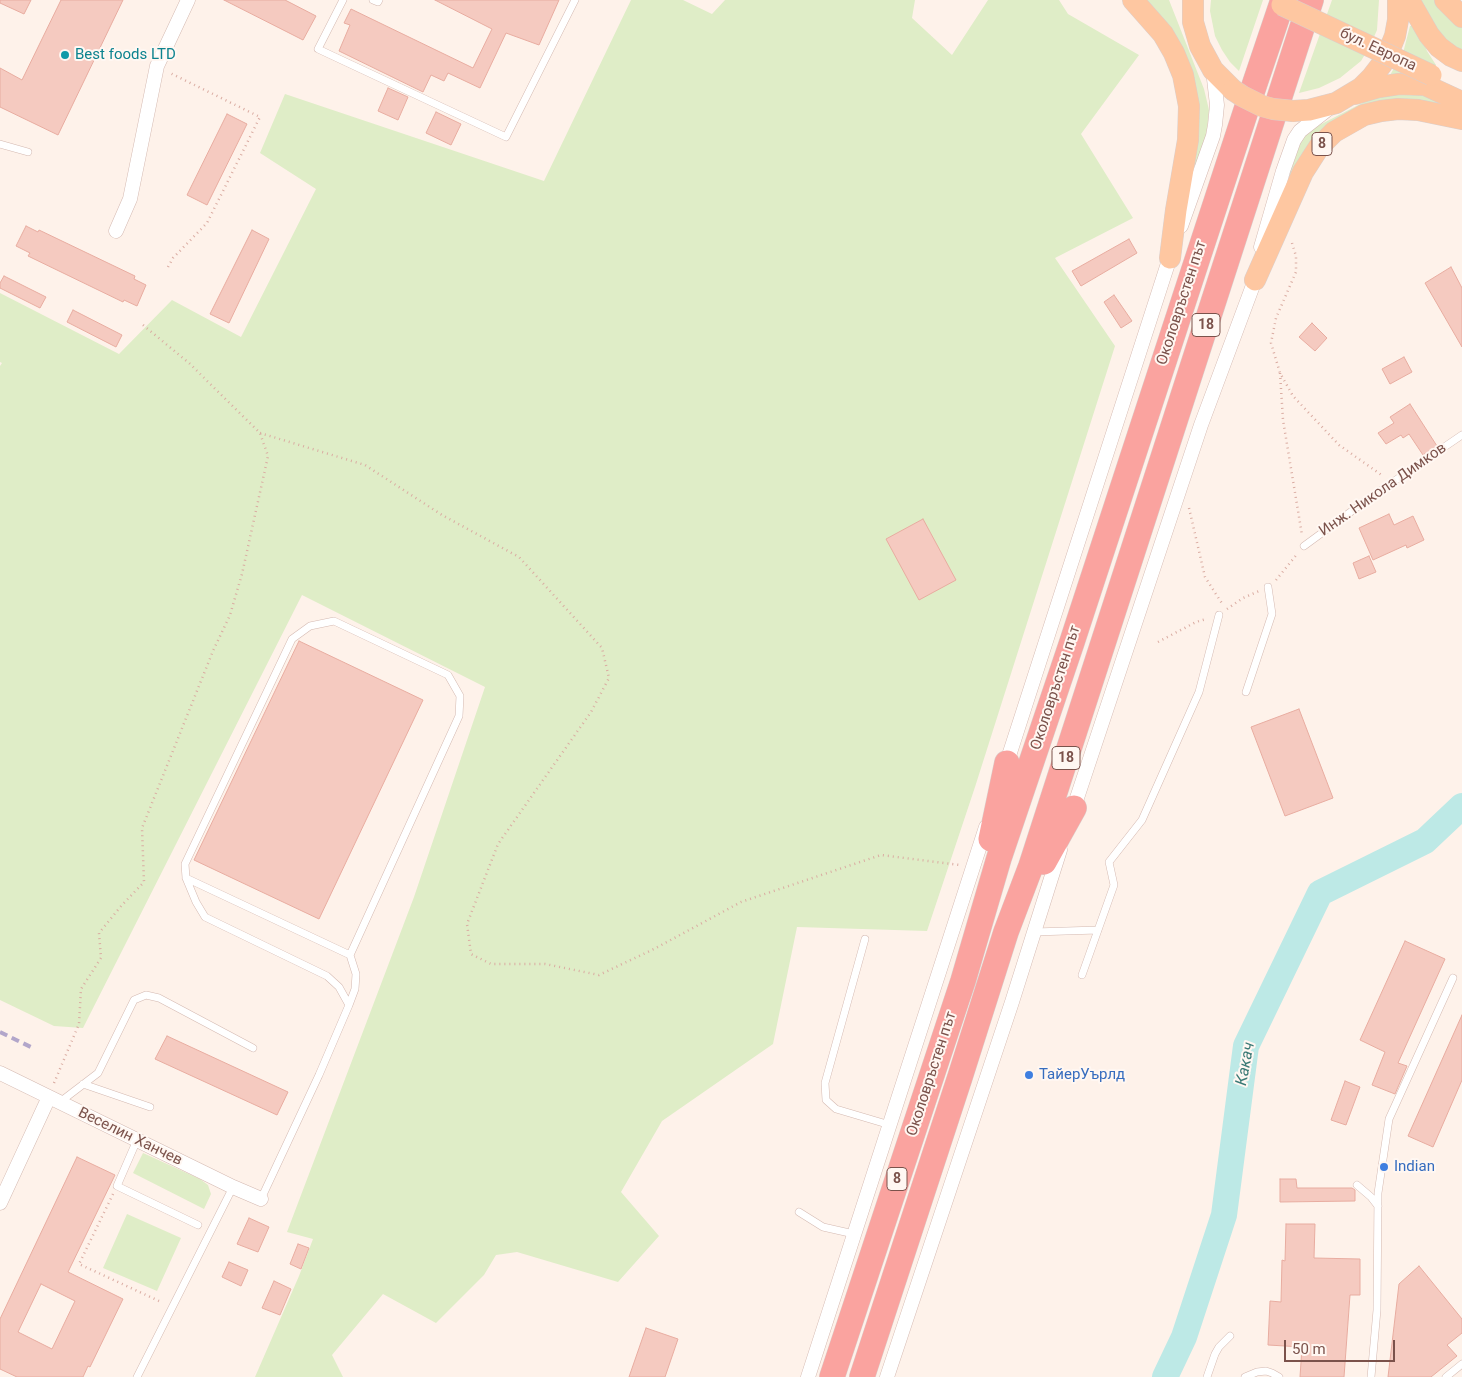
<!DOCTYPE html>
<html>
<head>
<meta charset="utf-8">
<style>
	body { margin:0 }
	#map { position:relative; width:1462px; height:1377px; overflow:hidden; background:#fef2ea; font-family:Roboto,sans-serif }
	canvas { display:block }
	.scale { position:absolute; left:1284px; top:1340px; width:111px; height:22px; box-sizing:border-box; border:2px solid #7b524b; border-top:0; padding-left:6px; font-size:15px; line-height:18px; white-space:nowrap; color:#7b524b; -webkit-text-stroke:4px #fff7f2; paint-order:stroke }
</style>
</head>
<body>
<div id="map">
<canvas width="1462" height="1377"></canvas>
<div class="scale">50 m</div>
</div>
<script>
const context = document.querySelector('canvas').getContext('2d');
context.lineJoin = 'round';
function paint(path, color) { context.fillStyle = color; context.fill(path, 'evenodd'); }
const poly = rows => new Path2D(rows.map(r => 'M' + r).join(''));
function trace(path, color, width, dash) { context.strokeStyle = color; context.lineWidth = width; context.lineCap = dash ? 'butt' : 'round'; context.setLineDash(dash || []); context.stroke(path); }
function drawText(font, color, halo, rows, align = 'center') {
  context.font = font + ' Roboto,sans-serif'; context.lineWidth = 4; context.setLineDash([]); context.textBaseline = 'middle'; context.strokeStyle = halo; context.fillStyle = color; for (const [text, x, y, turn = 0] of rows) {
    context.save(); context.translate(x, y); context.rotate((+turn || 0) * Math.PI / 180); context.textAlign = isNaN(turn) ? turn : align; if (halo) context.strokeText(text, 0, 0); context.fillText(text, 0, 0); context.restore();
  }
}
paint(poly([
	[631,0,683,0,712,14,725,0,915,0,912,18,952,55,988,0,1059,0,1068,14,1139,55,1081,134,1133,218,1055,258,1115,346,975,787,927,931,797,927,773,1044,662,1121,621,1192,659,1236,618,1282,517,1252,496,1255,484,1275,436,1323,383,1294,332,1355,343,1377,255,1377,299,1276,313,1239,287,1232,414,897,485,687,302,595,83,1028,54,1026,0,1000,0,366,2,363,0,362,0,293,119,354,172,300,241,337,316,189,260,153,285,94,544,181],
	[1141,0,1169,0,1204,89,1209,110,1206,140,1188,192,1197,111],
	[1211,0,1263,0,1239,71,1230,62,1222,50,1215,36,1210,11],
	[1332,0,1379,0,1377,30,1370,46,1361,61,1340,78,1319,88,1299,93],
	[1419,0,1435,0,1462,27,1462,54,1440,39],
	[1410,26,1415,26,1420,32,1427,51,1436,65,1428,83,1390,75,1403,53],
	[1389,91,1430,93,1462,112,1372,106,1288,182,1288,178,1302,139,1308,131,1366,101],
	[143,1153,200,1179,208,1185,211,1194,204,1209,133,1173],
	[127,1214,181,1238,157,1291,103,1268]
]), '#dfedc7');
trace(poly([
	[1165,1377,1184,1337,1224,1215,1246,1046,1320,893,1425,841,1462,806]
]), '#bde9e6', 26);
const building = poly([
	[0,0,31,0,24,14,0,3,0,0],
	[61,0,123,0,58,135,0,107,0,68,22,80,61,0],
	[224,0,285,0,316,16,303,40,224,0],
	[435,0,559,0,539,45,506,33,480,88,448,73,444,81,431,75,423,92,339,51,350,25,344,23,351,9,473,68,492,29,435,0],
	[388,88,408,97,398,120,378,111,388,88],
	[436,112,461,124,451,145,426,133,436,112],
	[227,114,247,124,207,205,187,195,227,114],
	[26,226,38,232,39,230,135,276,134,279,146,285,137,306,124,300,123,302,28,256,30,253,16,246,26,226],
	[252,230,269,239,229,323,210,314,252,230],
	[1129,239,1137,253,1081,286,1072,271,1129,239],
	[1451,267,1462,288,1462,347,1425,283,1451,267],
	[4,276,46,297,40,308,0,288,0,283,4,276],
	[1114,295,1132,321,1121,328,1104,302,1114,295],
	[73,310,122,335,116,347,67,322,73,310],
	[1312,323,1327,338,1315,351,1299,337,1312,323],
	[1404,357,1412,372,1390,384,1382,369,1404,357],
	[1410,404,1437,446,1423,455,1409,434,1403,438,1401,435,1386,444,1378,433,1394,423,1390,417,1410,404],
	[1389,514,1394,525,1413,516,1424,540,1407,548,1406,545,1373,560,1359,528,1389,514],
	[923,519,956,580,919,600,886,539,923,519],
	[1369,556,1376,572,1359,579,1353,563,1369,556],
	[299,641,423,700,319,919,194,860,299,641],
	[1299,709,1333,798,1285,816,1251,727,1299,709],
	[1405,941,1445,959,1398,1063,1407,1066,1395,1094,1372,1085,1385,1052,1360,1040,1405,941],
	[1462,1015,1462,1080,1433,1147,1408,1136,1462,1015],
	[167,1036,288,1092,277,1115,155,1059,167,1036],
	[1345,1081,1360,1087,1346,1125,1331,1120,1345,1081],
	[77,1157,115,1175,68,1272,123,1299,90,1367,88,1366,83,1377,17,1377,0,1369,0,1319,77,1157],
	[41,1284,75,1301,52,1349,18,1332,41,1284],
	[1280,1179,1296,1179,1297,1188,1352,1188,1355,1190,1355,1201,1280,1202,1280,1179],
	[249,1218,269,1227,258,1252,237,1244,249,1218],
	[1286,1224,1315,1224,1314,1258,1360,1259,1360,1295,1350,1295,1344,1377,1300,1377,1302,1347,1268,1345,1270,1301,1281,1302,1282,1260,1285,1261,1286,1224],
	[298,1244,309,1248,301,1269,290,1264,298,1244],
	[229,1262,248,1270,241,1286,222,1277,229,1262],
	[1419,1266,1462,1319,1462,1333,1447,1345,1457,1356,1431,1377,1388,1377,1399,1284,1419,1266],
	[274,1281,291,1289,280,1315,262,1308,274,1281],
	[646,1328,678,1339,665,1377,629,1377,646,1328]
]);
paint(building, '#f5cac0');
trace(building, '#e8aca0', 1);
const lane = poly([
	[343,0,318,49,506,137,575,0],
	[373,0,378,2,379,0],
	[0,144,28,152],
	[1304,546,1371,497,1462,435],
	[1246,692,1272,614,1268,587],
	[186,878,350,955],
	[1034,932,1098,930],
	[865,939,825,1083,826,1100,836,1109,890,1125],
	[1082,975,1114,885,1109,862,1142,820,1199,692,1219,615],
	[83,1084,150,1107],
	[60,1102,98,1073,134,1000,146,995,159,998,253,1048],
	[137,1140,117,1186,198,1225],
	[1357,1185,1371,1197,1378,1206],
	[261,1199,319,1075,349,1005,355,989,356,974,350,955,459,716,460,696,448,675,334,621,310,626,292,639,185,864,186,878,196,902,205,917,327,976,339,987,349,1005],
	[799,1212,823,1227,854,1234],
	[137,1377,233,1187],
	[1207,1377,1215,1354,1219,1347,1230,1336],
	[1245,1377,1257,1372,1266,1371,1272,1373,1279,1377],
	[1371,1377,1377,1310,1378,1193,1389,1119,1453,978],
	[1446,1377,1462,1364]
]);
const street = poly([
	[1181,226,1213,136,1215,125,1217,105,1213,70],
	[116,231,130,199,157,66,188,0],
	[1261,247,1283,171,1294,140,1300,131,1328,109],
	[1005,768,1172,251],
	[1072,813,1201,425,1255,280,1256,273],
	[0,1073,233,1187,261,1199],
	[0,1203,49,1097],
	[808,1377,986,827],
	[887,1377,1012,1002,1060,850]
]);
const primary = poly([
	[1133,0,1163,34,1174,53,1183,75,1189,106,1188,140,1176,210,1170,258],
	[1193,0,1193,22,1200,46,1213,70,1233,90],
	[1409,0,1429,35,1439,47,1451,56,1462,61],
	[1445,0,1462,17],
	[1355,94,1379,87,1399,84,1425,85,1462,102],
	[1293,111,1309,110,1336,103,1361,88,1372,77,1382,64,1389,51,1395,36,1398,20,1398,0],
	[1255,280,1303,172,1319,147,1334,132,1364,115,1381,111,1398,109,1418,110,1462,119]
]);
const highway = poly([
	[991,839,1007,763],
	[1044,862,1074,808],
	[832,1377,963,981,999,858,1072,642,1255,83,1283,0],
	[862,1377,960,1077,1006,932,1031,866,1311,0]
]);
trace(lane, '#d4b9b1', 8);
trace(street, '#d4b9b1', 15);
trace(primary, '#dacfcd', 22);
trace(highway, '#dacfcd', 26);
trace(poly([
	[1292,243,1296,256,1296,272,1276,318,1271,343,1280,373,1293,396,1339,445,1383,476],
	[168,267,173,258,207,223,260,117,170,73],
	[1280,373,1283,420,1302,535],
	[260,433,365,465,442,515,519,557,602,648,609,678,591,712,498,844,467,924,471,954,491,964,545,964,599,975,654,949,741,902,881,855,960,865],
	[1189,508,1205,577,1223,605],
	[1276,580,1298,553],
	[1227,609,1243,598,1259,591],
	[1158,642,1196,622,1206,619],
	[54,1083,79,1024,81,989,101,958,99,933,122,905,144,882,142,828,213,651,230,615,242,574,268,456,260,433,189,363,143,325],
	[113,1194,79,1264,159,1301]
]), '#daaca2', 2.5, [1, 4]);
trace(lane, '#fff', 7);
trace(street, '#fff', 14);
trace(primary, '#fec7a1', 21);
trace(highway, '#faa39f', 25);
trace(poly([
	[0,1032,35,1049]
]), '#b2a6ca', 4, [8, 5]);
const primaryBridge = poly([
	[1282,5,1431,75],
	[1233,90,1242,96,1262,106,1273,109,1293,111]
]);
trace(primaryBridge, '#dacfcd', 22, []);
trace(primaryBridge, '#fec7a1', 21);
for (const [x, y, r, color] of [
	[65,55,5,"#0f9aa8"],
	[1029,1075,5,"#3f7fe0"],
	[1384,1167,5,"#3f7fe0"]
]) { const dot = new Path2D(); dot.arc(x, y, r, 0, 2 * Math.PI); context.fillStyle = color; context.fill(dot); trace(dot, '#fff7f2', 2); }
for (const [x, y, w] of [
	[1322,144,20],
	[1206,325,28],
	[1066,758,28],
	[897,1179,20]
]) { const box = new Path2D(); box.roundRect(x - w / 2, y - 11.5, w, 23, 4); context.fillStyle = '#fff7f2'; context.fill(box); trace(box, '#7b524b', 1); }
drawText('bold 14px', '#7b524b', null, [
	["8",1322,144],
	["18",1206,325],
	["18",1066,758],
	["8",897,1179]
]);
drawText('15px', '#7b524b', '#fff7f2', [
	["бул. Европа",1378,50,25],
	["Околовръстен път",1182,303,-72],
	["Инж. Никола Димков",1383,490,-35],
	["Околовръстен път",1056,688,-72],
	["Околовръстен път",932,1074,-72],
	["Веселин Ханчев",130,1137,26]
]);
drawText('15px', '#0d838f', '#fff7f2', [
	["Best foods LTD",75,55]
], 'left');
drawText('15px', '#366cbe', '#fff7f2', [
	["ТайерУърлд",1039,1075],
	["Indian",1394,1167]
], 'left');
drawText('italic 16px', '#3a7975', '#fff7f2', [
	["Какач",1246,1064,-79]
]);
</script>
</body>
</html>
